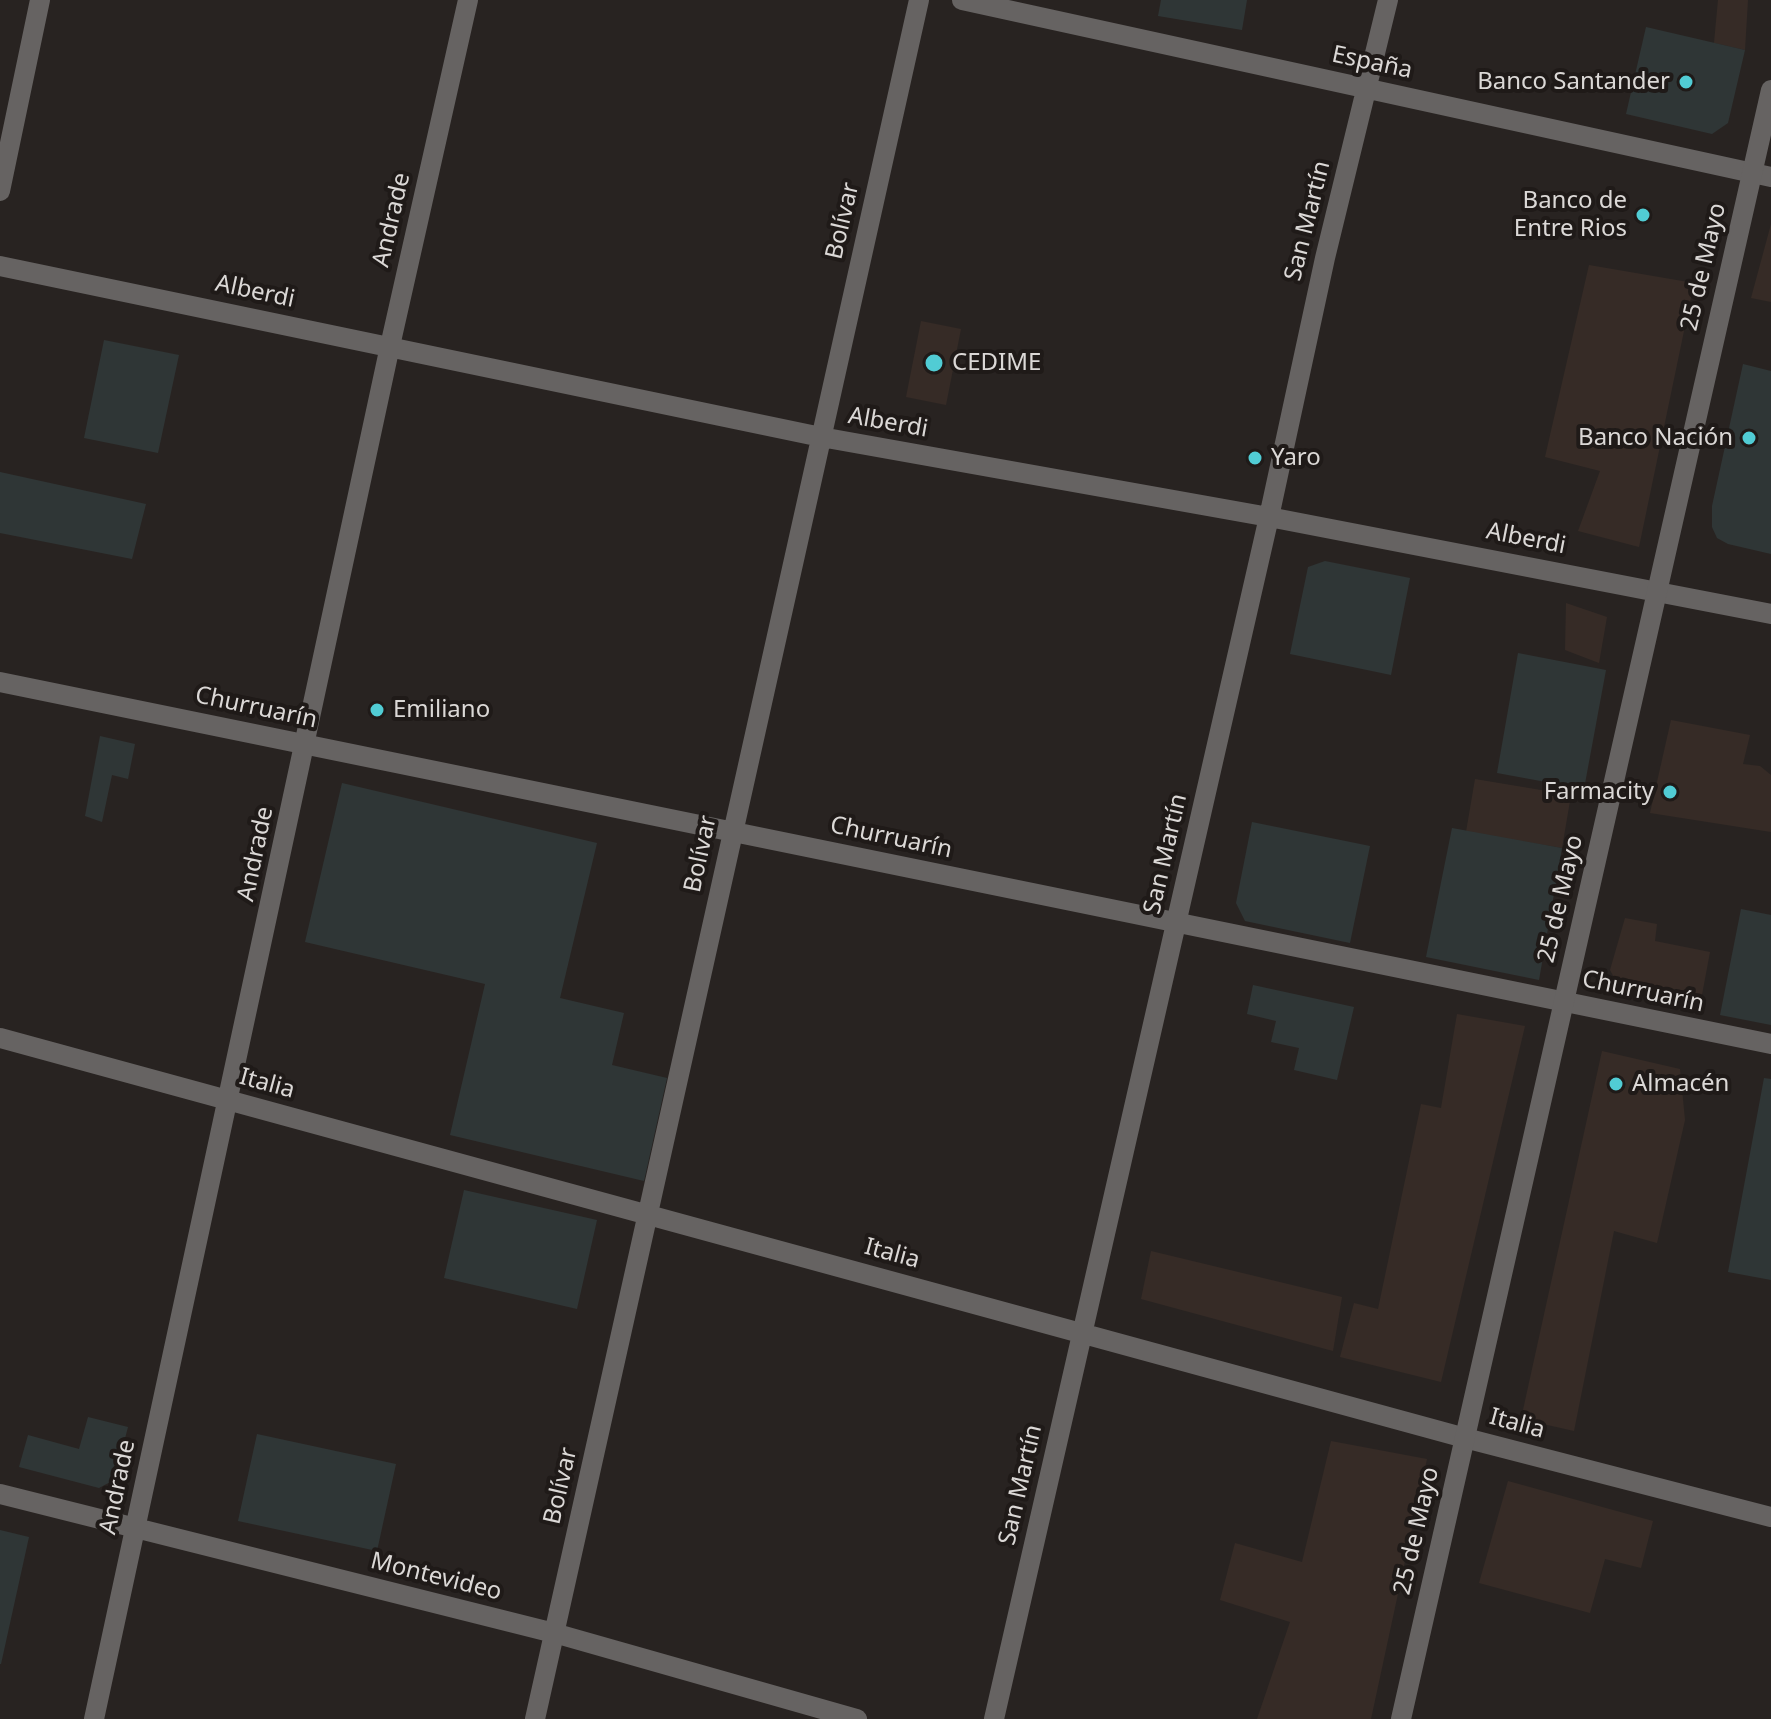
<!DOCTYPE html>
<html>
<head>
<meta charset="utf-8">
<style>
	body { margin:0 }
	canvas { display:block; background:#282321 }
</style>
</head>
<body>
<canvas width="1771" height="1719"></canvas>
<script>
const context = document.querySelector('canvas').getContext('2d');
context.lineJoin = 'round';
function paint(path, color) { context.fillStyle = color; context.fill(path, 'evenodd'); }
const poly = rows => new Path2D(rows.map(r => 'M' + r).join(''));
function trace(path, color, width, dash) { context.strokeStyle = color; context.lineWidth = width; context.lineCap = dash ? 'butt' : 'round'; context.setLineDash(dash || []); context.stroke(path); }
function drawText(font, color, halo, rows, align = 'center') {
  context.font = font + ' "Noto Sans",sans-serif'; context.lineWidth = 8; context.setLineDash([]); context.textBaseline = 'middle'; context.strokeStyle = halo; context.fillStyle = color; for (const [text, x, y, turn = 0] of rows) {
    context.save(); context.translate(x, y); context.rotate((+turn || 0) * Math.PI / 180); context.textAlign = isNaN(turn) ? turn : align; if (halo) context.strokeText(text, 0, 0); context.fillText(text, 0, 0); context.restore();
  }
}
paint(poly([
	[1718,0,1748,0,1745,50,1714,43],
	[1771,224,1771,302,1751,298],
	[1589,265,1694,283,1639,547,1578,531,1600,471,1545,457],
	[921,321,961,329,946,405,906,397],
	[1566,603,1607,617,1599,663,1565,650],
	[1671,720,1750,735,1743,764,1760,766,1771,775,1771,832,1650,813],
	[1475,779,1571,795,1562,848,1466,832],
	[1625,918,1657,924,1655,941,1710,952,1701,1000,1618,985,1610,970],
	[1457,1014,1525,1026,1441,1382,1340,1357,1354,1303,1378,1309,1421,1104,1441,1108],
	[1602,1051,1680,1069,1685,1120,1657,1243,1614,1231,1574,1431,1521,1419],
	[1151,1251,1342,1297,1333,1351,1141,1299],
	[1331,1441,1427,1459,1371,1719,1257,1719,1290,1622,1220,1600,1235,1543,1302,1562],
	[1508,1481,1653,1521,1641,1568,1605,1559,1590,1613,1479,1583]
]), '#362b26');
paint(poly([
	[1161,0,1247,0,1242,30,1158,16],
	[1646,27,1745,50,1728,123,1712,134,1626,114],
	[104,340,179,355,158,453,84,438],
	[1743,364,1771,371,1771,554,1728,544,1717,538,1712,527,1712,506],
	[0,472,146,504,132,559,0,533],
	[1325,561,1410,578,1391,675,1290,654,1308,567],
	[1518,653,1606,670,1584,789,1497,773],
	[100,736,135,744,128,779,112,775,102,822,85,816],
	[342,783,597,843,560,998,624,1013,612,1065,667,1078,644,1181,450,1135,485,984,305,942],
	[1252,822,1370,846,1350,943,1245,921,1236,903],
	[1452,828,1562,848,1539,980,1426,957],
	[1741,909,1771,915,1771,1025,1720,1015],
	[1253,985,1354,1007,1337,1080,1294,1070,1299,1048,1271,1042,1276,1021,1247,1014],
	[1764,1078,1771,1079,1771,1280,1728,1272],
	[464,1190,597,1220,577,1309,444,1278],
	[88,1417,128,1427,114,1480,99,1488,19,1467,28,1435,79,1449],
	[257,1434,396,1464,377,1551,238,1521],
	[0,1530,29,1537,1,1664,0,1664]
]), '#2f3636');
trace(poly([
	[962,0,1771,177],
	[0,191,40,0],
	[0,266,821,437,1269,517,1771,614],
	[0,682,1771,1044],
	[0,1038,1465,1438,1771,1517],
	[0,1494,554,1633,857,1719],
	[94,1719,390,346,468,0],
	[535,1719,919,0],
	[994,1719,1269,517,1325,258,1388,0]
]), '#666362', 20);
trace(poly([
	[1401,1719,1771,90]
]), '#666362', 20);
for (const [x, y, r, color] of [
	[1686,82,8,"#51ccd4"],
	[1643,215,8,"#51ccd4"],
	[934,363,10,"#51ccd4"],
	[1749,438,8,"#51ccd4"],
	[1255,458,8,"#51ccd4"],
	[377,710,8,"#51ccd4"],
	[1670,792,8,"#51ccd4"],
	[1616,1084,8,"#51ccd4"]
]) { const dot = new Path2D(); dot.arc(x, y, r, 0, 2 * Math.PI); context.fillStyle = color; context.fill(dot); trace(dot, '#1f1a18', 3); }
drawText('24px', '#dbd8d6', '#1f1a18', [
	["España",1372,63,12],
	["Andrade",392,220,-77],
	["Bolívar",843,221,-77],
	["San Martín",1308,221,-76],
	["25 de Mayo",1704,267,-77],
	["Alberdi",255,292,12],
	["Alberdi",888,423,10],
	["Alberdi",1526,539,11],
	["Churruarín",256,708,12],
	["Churruarín",891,838,12],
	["Andrade",256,854,-78],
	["Bolívar",701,854,-78],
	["San Martín",1166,854,-77],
	["25 de Mayo",1561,899,-77],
	["Churruarín",1643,992,12],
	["Italia",267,1084,15],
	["Italia",892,1254,15],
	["Italia",1517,1424,15],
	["San Martín",1021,1485,-77],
	["Bolívar",561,1486,-77],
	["Andrade",118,1487,-78],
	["25 de Mayo",1417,1531,-77],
	["Montevideo",436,1577,14]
]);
drawText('24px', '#dbd8d6', '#1f1a18', [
	["Banco Santander",1670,82],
	["Banco de",1627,201],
	["Entre Rios",1627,229],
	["CEDIME",952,363,"left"],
	["Banco Nación",1733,438],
	["Yaro",1271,458,"left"],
	["Emiliano",393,710,"left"],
	["Farmacity",1654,792],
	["Almacén",1632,1084,"left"]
], 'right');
</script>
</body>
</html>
